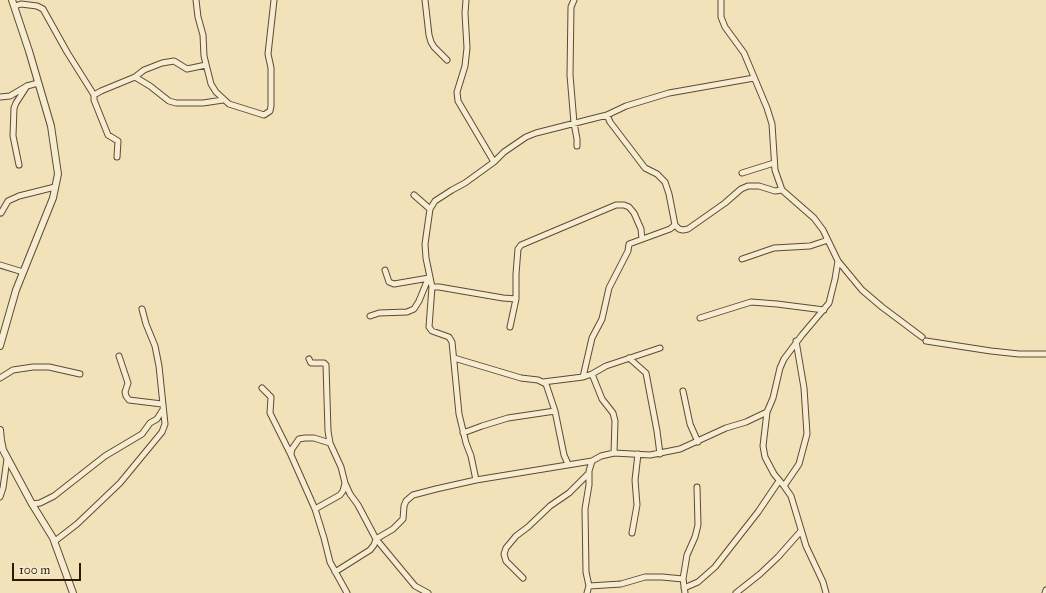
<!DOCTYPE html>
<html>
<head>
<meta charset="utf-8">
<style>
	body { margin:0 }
	#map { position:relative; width:1046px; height:593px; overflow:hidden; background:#f1e2b9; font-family:"IM FELL Great Primer",serif }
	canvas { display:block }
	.scale { position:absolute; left:12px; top:563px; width:69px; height:18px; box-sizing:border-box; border:2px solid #2e1802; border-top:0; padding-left:5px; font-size:12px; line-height:14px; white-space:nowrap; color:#2e1802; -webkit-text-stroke:3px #f6ecd2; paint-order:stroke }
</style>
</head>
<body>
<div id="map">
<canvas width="1046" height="593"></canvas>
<div class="scale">100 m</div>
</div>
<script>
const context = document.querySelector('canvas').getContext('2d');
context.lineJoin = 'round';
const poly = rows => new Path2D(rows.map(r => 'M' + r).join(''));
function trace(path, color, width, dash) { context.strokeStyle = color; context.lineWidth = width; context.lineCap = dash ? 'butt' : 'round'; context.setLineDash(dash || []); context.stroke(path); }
const minor = poly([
	[196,0,198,17,203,35,204,56,211,84,216,92,229,104,264,115,270,111,271,106,271,68,268,54,274,0],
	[425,0,429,35,431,42,434,47,447,60],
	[466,0,465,13,467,48,465,66,457,92,458,101,494,162],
	[574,0,571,7,570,75,574,123,577,139,577,146],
	[721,0,721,17,725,27,744,53,767,108,772,124,775,170,782,190,814,218,823,230,838,261,862,290,882,307,922,337],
	[15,6,21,4,37,6,43,9,67,52,94,95],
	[135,77,144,70,162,63,174,61,187,69,206,65],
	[0,97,10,96,27,86,38,83],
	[117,157,118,141,108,135,94,100,94,95,101,91,135,77,150,86,169,101,176,103,203,103,223,100],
	[19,165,13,136,14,108,16,103,27,86],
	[742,173,774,163],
	[414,195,430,209],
	[1,213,8,201,19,196,55,187],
	[675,225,679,229,683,230,688,229,725,203,741,189,748,186,759,186,775,191,782,190],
	[742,259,774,248,810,246,825,241,827,239],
	[0,265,23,272],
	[385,270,389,282,394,284,429,278],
	[432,287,439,287,503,298,516,299],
	[370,316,379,313,407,312,414,309,419,301,428,279],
	[700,318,751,302,777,304,824,310],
	[510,327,516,299,516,274,518,249,521,245,616,205,624,205,629,207,634,213,641,229,642,239],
	[926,341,991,351,1019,354,1046,354],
	[119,356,128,383,125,392,126,396,129,400,162,404],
	[454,358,521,378,538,380,546,384,555,411,564,455,568,464],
	[629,358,646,373,657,431,660,454],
	[309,359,311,363,324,363,326,365,328,431,330,443,341,467,345,483,343,491,340,495,315,509],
	[592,374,602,399,613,413,615,421,614,453],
	[583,377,592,338,602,319,609,288,628,251,629,244,670,229,675,225,669,194,665,182,657,174,645,168,610,122,607,115],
	[0,378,13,370,33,367,49,367,80,374],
	[543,382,583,377,592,374,606,366,660,348],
	[262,388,271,397,270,413,291,455,315,509,324,538,330,562,347,593],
	[683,391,690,424,698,442],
	[767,412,763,446,765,457,774,474,784,486,791,496,806,546,823,582,826,593],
	[463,433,482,426,508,418,555,411],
	[291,454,292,449,299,439,305,438,314,438,330,443],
	[476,480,471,456,466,443,459,414,452,342,449,337,432,331,429,327,432,287,426,258,425,244,430,209,435,201,452,190,465,183,494,162,504,152,526,137,536,133,607,115,626,106,669,93,754,78],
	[345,483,350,494,358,505,376,539,415,586,428,593],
	[784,486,799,464,807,434,804,388,796,341],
	[0,497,3,488,7,459],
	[32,504,40,503,54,496,105,456,142,434,150,423,157,419,162,411],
	[632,533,637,505,635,480,638,454],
	[55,541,77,524,120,483,162,432,165,424,159,366,155,346,146,324,142,309],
	[335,572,370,550,374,545,376,539,393,529,403,519,404,506,406,501,413,495,436,489,476,480,592,461],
	[523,578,506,561,504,554,506,548,516,536,528,527,550,506,569,493,588,474],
	[589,586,621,584,645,577,662,577,683,579],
	[684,588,698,582,715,567,758,512,779,481],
	[587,593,589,586,586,572,585,509,589,485,589,471,592,461,601,456,614,453,650,455,680,449,726,428,746,422,767,412,773,398,780,368,784,359,802,335,829,303,835,279,838,261],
	[685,593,683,579,687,555,695,537,698,525,697,487],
	[736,593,760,574,778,557,801,531],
	[1045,593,1046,590]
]);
const tertiary = poly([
	[0,346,16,290,53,198,58,174,51,126,29,51,12,0],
	[0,430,1,440,3,450,32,504,53,538,73,593]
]);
trace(minor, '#5f4a30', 7);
trace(tertiary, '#5f4a30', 8);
trace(minor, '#f6ecd2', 5);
trace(tertiary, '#f6ecd2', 6);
</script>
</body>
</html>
